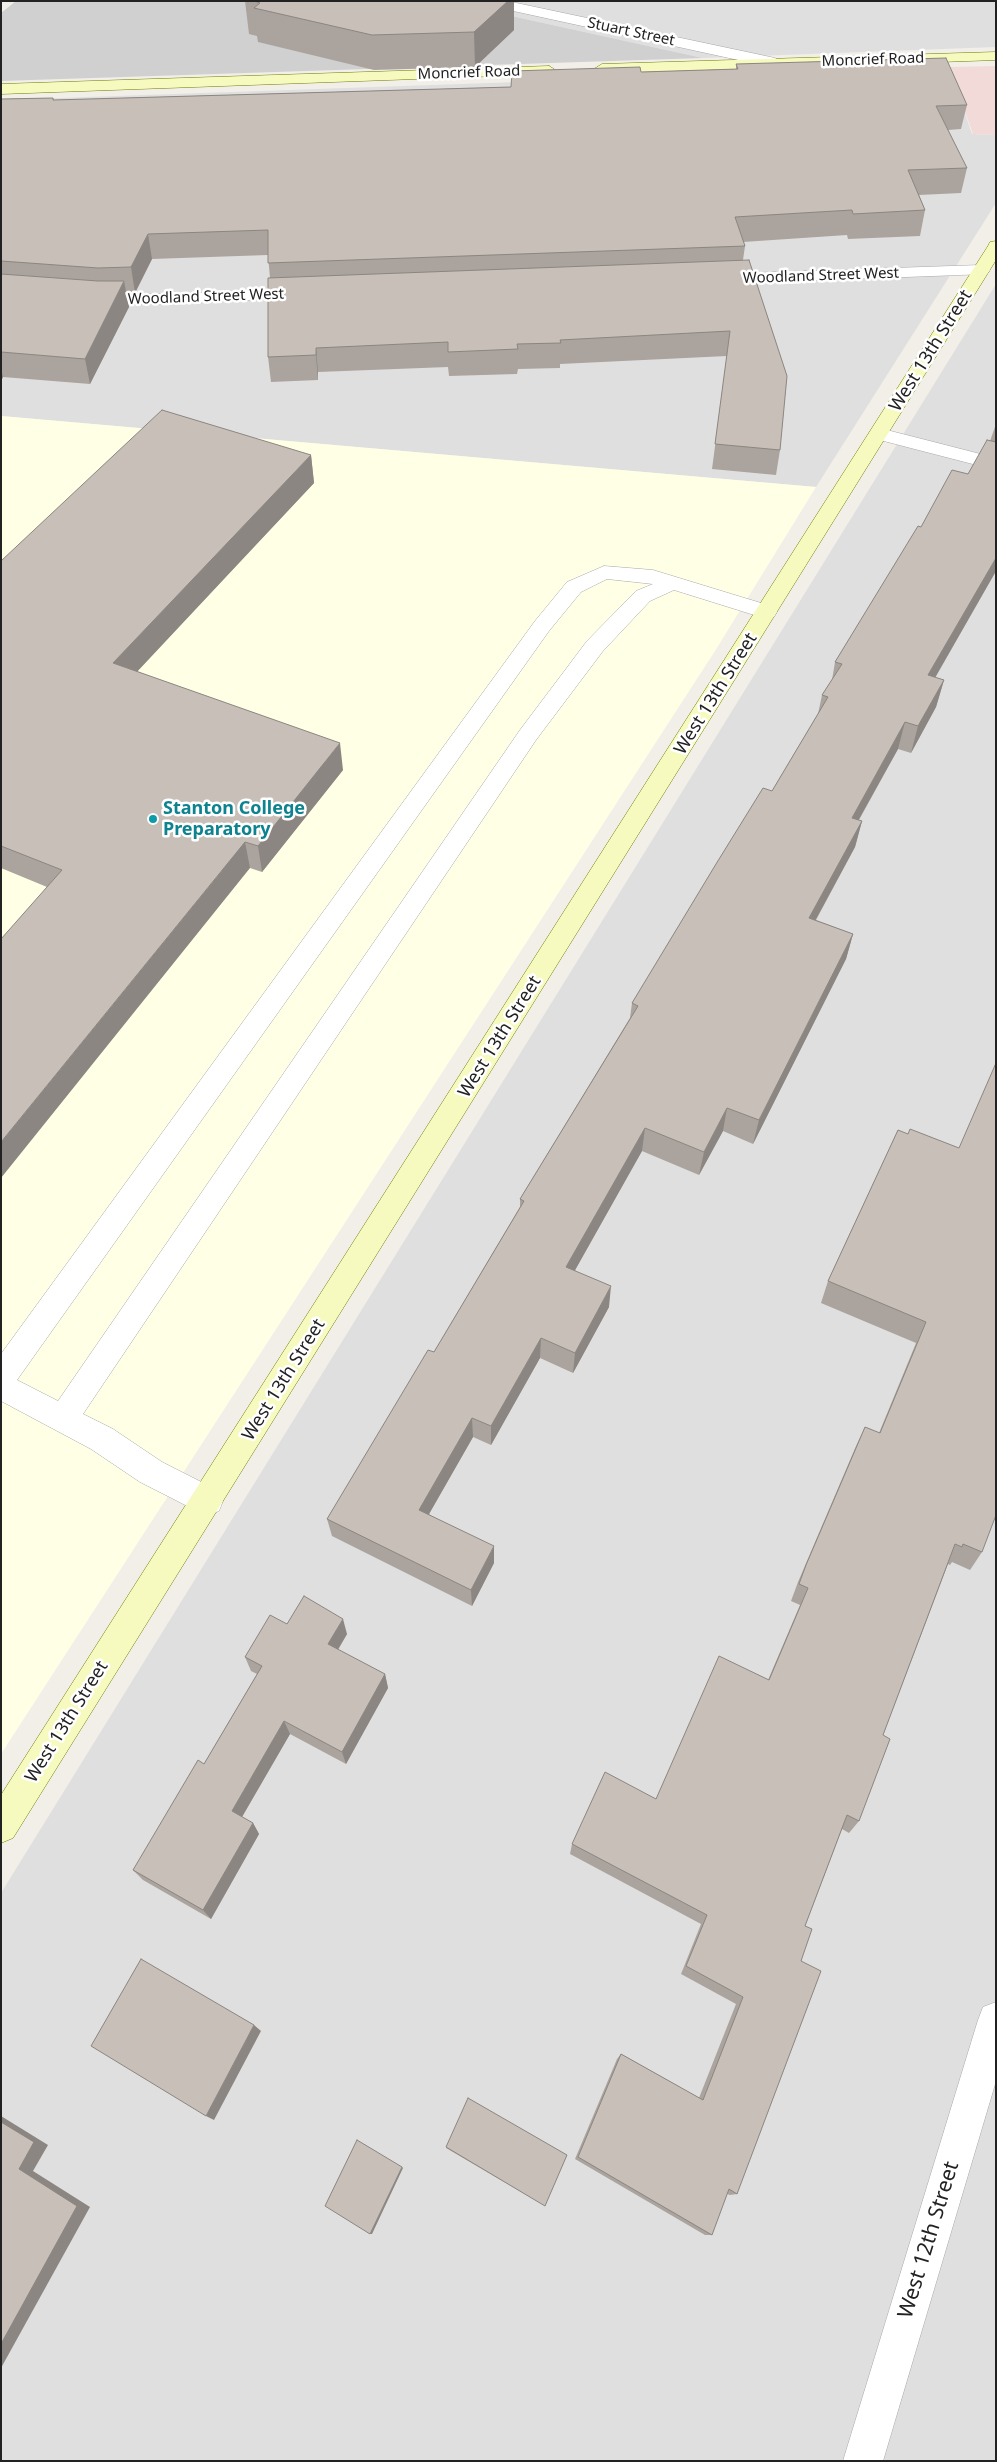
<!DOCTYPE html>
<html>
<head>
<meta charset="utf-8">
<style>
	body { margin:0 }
	#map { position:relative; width:997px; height:2462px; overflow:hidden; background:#f2efe9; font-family:"Noto Sans",sans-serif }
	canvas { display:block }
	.frame { position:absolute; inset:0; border:2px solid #222; pointer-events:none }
</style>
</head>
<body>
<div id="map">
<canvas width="997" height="2462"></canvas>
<div class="frame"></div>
</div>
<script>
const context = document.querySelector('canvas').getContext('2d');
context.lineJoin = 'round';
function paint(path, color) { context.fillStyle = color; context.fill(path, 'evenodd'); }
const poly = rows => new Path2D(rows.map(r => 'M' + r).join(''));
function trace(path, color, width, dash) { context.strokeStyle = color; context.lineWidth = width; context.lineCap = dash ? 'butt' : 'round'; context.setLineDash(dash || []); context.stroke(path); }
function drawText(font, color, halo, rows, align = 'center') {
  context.font = font + ' "Noto Sans",sans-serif'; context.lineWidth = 5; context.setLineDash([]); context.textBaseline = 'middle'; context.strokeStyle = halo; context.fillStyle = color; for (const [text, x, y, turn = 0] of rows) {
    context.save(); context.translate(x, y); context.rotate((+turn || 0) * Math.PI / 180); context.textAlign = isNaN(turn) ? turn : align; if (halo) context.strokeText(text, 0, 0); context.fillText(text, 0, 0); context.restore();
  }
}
paint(poly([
	[443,1,996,1,996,47,703,58],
	[949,67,972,134,996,135,996,203,816,487,1,416,1,100],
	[996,284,996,2461,1,2461,1,1893]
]), '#e0dfdf');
paint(poly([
	[996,66,996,135,973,134,949,67]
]), '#f2dad9');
paint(poly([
	[1,416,816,487,715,651,1,1754]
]), '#ffffe5');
paint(poly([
	[16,1,443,1,703,58,1,81,1,13]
]), '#d0d0d0');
const street = poly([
	[479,1,507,1,775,58,783,63,775,68,486,5,479,1],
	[981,265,987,266,990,270,987,274,717,284,711,283,708,279,711,275,717,274,981,265],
	[305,288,311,289,314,293,311,297,175,304,90,304,84,303,81,299,84,295,90,294,175,294,305,288],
	[879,428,996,458,996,470,872,438,870,434,872,430,879,428],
	[604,566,653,570,774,607,777,612,774,617,767,619,674,590,650,601,603,651,536,740,83,1414,113,1429,162,1462,219,1491,223,1501,219,1511,208,1515,197,1511,140,1482,91,1449,1,1401,1,1354,535,621,567,582,604,566],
	[607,579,653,584,636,591,587,641,520,730,58,1401,17,1380,549,631,581,592,607,579],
	[996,2002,996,2081,883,2461,843,2461,978,2020,983,2007,996,2002]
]);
const secondary = poly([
	[996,52,996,60,602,74,594,69,602,64,996,52],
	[549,66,557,71,554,74,1,94,1,84,549,66],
	[996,241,996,260,13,1838,1,1843,1,1795,988,246,990,242,996,241]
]);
trace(street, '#a9a9a9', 1);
trace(secondary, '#707d05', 1);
paint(street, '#fff');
paint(secondary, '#f7fabf');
paint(poly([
	[245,1,514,1,514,30,475,67,374,70,258,42,257,36,249,34],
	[736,64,967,105,961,129,948,130,967,168,961,193,919,195,925,210,920,236,848,239,847,235,743,242,745,246,743,260,780,450,776,475,712,469,727,356,560,364,560,368,518,369,517,374,449,376,448,367,318,372,318,380,271,382,268,357,270,278,268,255,152,259,135,293,126,293,129,307,90,384,3,377,1,381,1,99,53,98,54,100,511,87,641,72,736,69],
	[996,424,996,571,935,678,944,680,936,707,911,753,898,749,859,820,862,821,855,847,816,920,853,934,846,959,753,1144,723,1131,699,1175,642,1151,575,1270,609,1307,573,1373,540,1358,491,1445,473,1437,429,1514,494,1563,472,1606,332,1536,327,1519,434,1352,520,1207,520,1199,630,1018,632,1003,772,791,818,714,822,695,832,680,835,662,921,527,968,474,990,441],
	[311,455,314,483,137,671,343,770,262,872,250,868,47,887,1,868,1,561],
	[898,1130,982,1552,970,1570,952,1562,950,1565,948,1564,883,1735,859,1821,849,1833,842,1829,805,1926,801,1961,737,2194,730,2195,727,2194,712,2235,705,2235,575,2159,617,2059,621,2054,699,2098,736,2004,681,1974,701,1924,570,1854,572,1844,656,1799,768,1680,800,1605,791,1601,798,1582,856,1446,865,1427,879,1433,916,1343,821,1303,828,1281],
	[287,1624,347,1634,338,1650,385,1674,388,1688,346,1764,290,1734,242,1817,253,1823,259,1834,211,1919,143,1880,133,1870,204,1764,257,1674,251,1671,245,1657],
	[446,2147,545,2206,446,2148]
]), '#aba49e');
paint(poly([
	[505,1,514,1,514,30,475,67,474,32],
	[148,234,152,259,135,293,131,267],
	[124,281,129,307,90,384,85,359],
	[316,348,318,372,318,380,316,355],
	[1,369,3,377,1,381],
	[311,455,314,483,120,690,113,663],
	[996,558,996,571,921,702,928,675],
	[944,680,936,707,911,753,918,726],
	[905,722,898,749,845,844,852,818],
	[340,743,343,770,262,872,258,846],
	[862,821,855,847,803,943,809,918],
	[245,842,250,868,1,1178,1,1142],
	[853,934,846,959,753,1144,759,1120],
	[727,1108,723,1131,699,1175,704,1152],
	[645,1128,642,1151,565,1288,566,1267],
	[611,1286,609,1307,573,1373,575,1353],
	[541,1338,540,1358,491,1445,491,1426],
	[472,1418,473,1437,421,1528,419,1510],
	[494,1546,494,1563,472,1606,471,1590],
	[343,1619,347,1634,332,1659,328,1644],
	[385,1674,388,1688,346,1764,342,1752],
	[284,1721,290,1734,239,1822,232,1811],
	[253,1823,259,1834,211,1919,203,1910],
	[254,2025,261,2031,214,2120,206,2116],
	[1,2116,48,2145,33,2171,90,2207,1,2368],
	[402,2167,403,2168,372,2234,370,2234]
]), '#8b8681');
const building = poly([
	[254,1,508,1,474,32,372,35,254,8,260,3,254,1],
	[946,58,967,105,936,106,967,168,908,170,925,210,853,214,852,210,735,217,745,246,268,263,268,230,148,234,131,267,98,268,1,261,1,99,53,98,53,100,511,87,512,71,640,67,641,72,738,69,736,64,946,58],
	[749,260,787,376,780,450,715,444,730,331,560,340,561,343,517,344,518,349,448,352,448,342,316,348,316,355,268,357,268,278,749,260],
	[1,274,98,281,124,281,85,359,1,352,1,274],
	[162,410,311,455,113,663,340,743,258,846,245,842,1,1142,1,939,62,870,1,846,1,561,162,410],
	[987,440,996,442,996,558,928,675,944,680,918,726,905,722,852,818,862,821,809,918,853,934,759,1120,727,1108,704,1152,645,1128,566,1267,611,1286,575,1353,541,1338,491,1426,472,1418,419,1510,494,1546,471,1590,327,1519,428,1350,434,1352,524,1201,520,1199,638,1006,632,1003,716,864,763,788,772,791,828,697,822,695,842,664,835,662,918,526,921,527,952,470,968,474,987,440],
	[996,1063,996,1515,982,1552,963,1544,962,1547,955,1544,883,1735,890,1739,859,1821,847,1815,805,1926,812,1929,801,1961,821,1971,737,2194,729,2189,712,2235,578,2157,621,2054,703,2100,743,1997,686,1966,707,1915,572,1844,605,1772,656,1799,719,1656,769,1680,808,1588,799,1584,806,1565,865,1427,880,1433,926,1322,828,1281,898,1130,908,1134,910,1129,959,1148,996,1063],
	[304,1596,343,1619,328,1644,385,1674,342,1752,284,1721,232,1811,253,1823,203,1910,133,1870,198,1760,204,1764,262,1666,245,1657,270,1615,287,1624,304,1596],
	[141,1959,254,2025,206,2116,91,2046,141,1959],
	[468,2098,567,2155,545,2206,446,2147,468,2098],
	[1,2122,34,2142,19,2169,77,2206,1,2344,1,2122],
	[357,2140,402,2167,370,2234,325,2206,357,2140]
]);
paint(building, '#c7bfb8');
trace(building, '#8b8681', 1);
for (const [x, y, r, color] of [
	[153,819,5,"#0f9aa8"]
]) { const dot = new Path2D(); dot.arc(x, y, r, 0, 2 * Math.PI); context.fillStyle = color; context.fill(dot); trace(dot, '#fff', 2); }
drawText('15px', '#222', '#fff', [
	["Stuart Street",631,32,12],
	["Moncrief Road",873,60,-2],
	["Moncrief Road",469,73,-2],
	["Woodland Street West",821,276,-2],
	["Woodland Street West",206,297,-2]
]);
drawText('18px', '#222', '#fff', [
	["West 13th Street",931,351,-58],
	["West 13th Street",716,694,-58],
	["West 13th Street",500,1037,-58],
	["West 13th Street",284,1380,-58],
	["West 13th Street",67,1722,-58]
]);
drawText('bold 18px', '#0d838f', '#fff', [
	["Stanton College",163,809],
	["Preparatory",163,830]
], 'left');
drawText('21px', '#222', '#fff', [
	["West 12th Street",929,2240,-73]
]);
</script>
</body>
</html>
